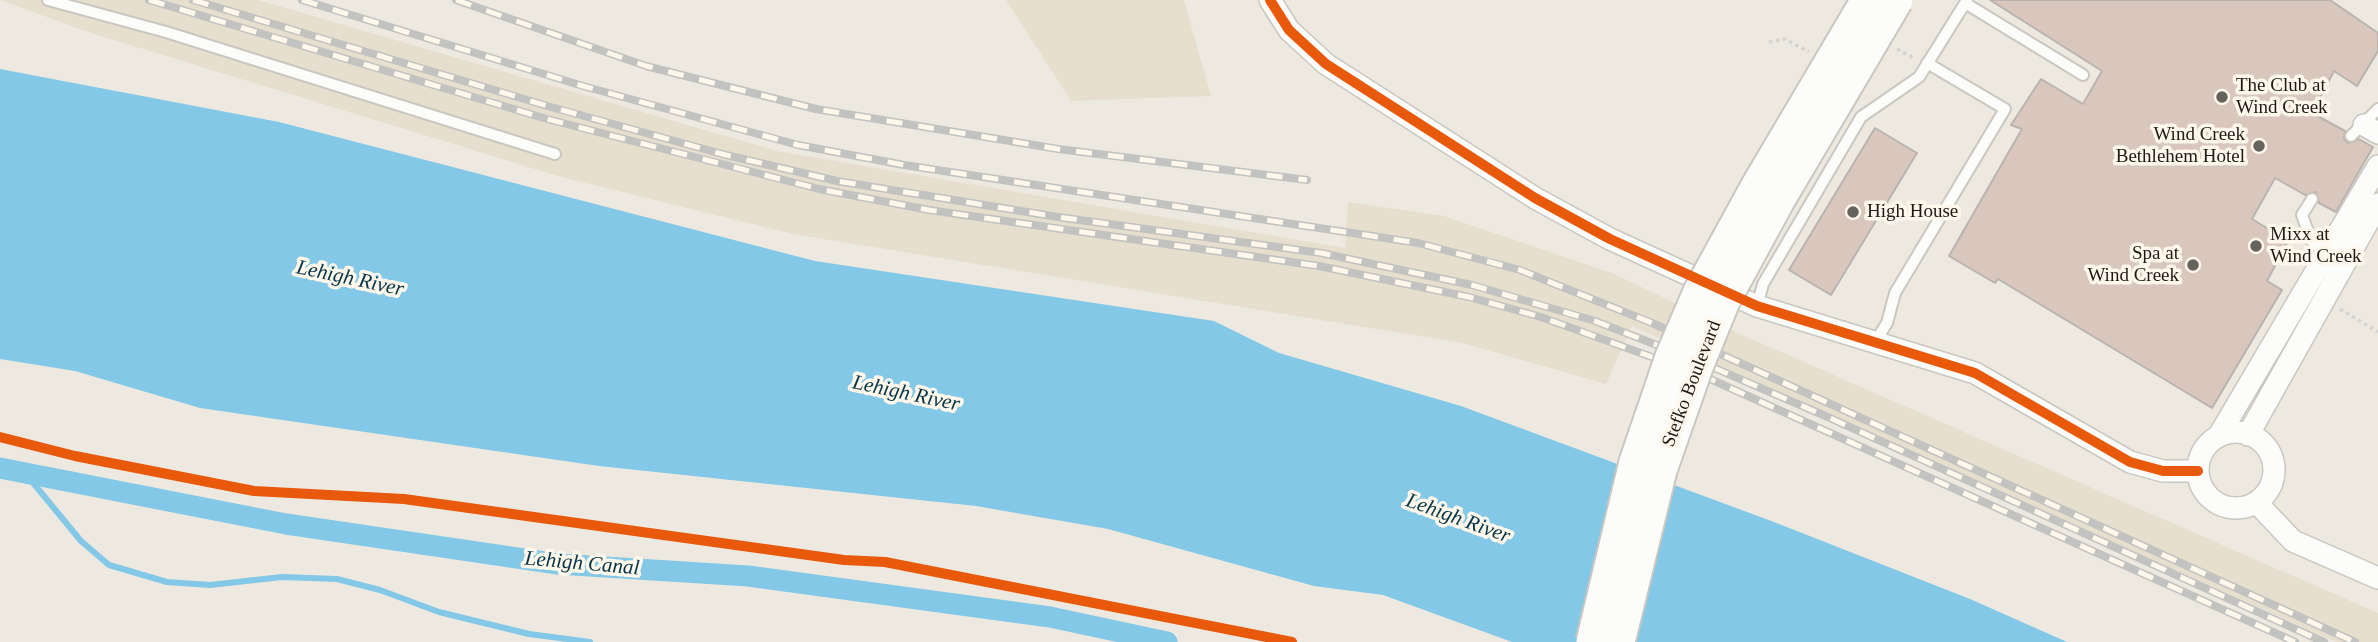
<!DOCTYPE html>
<html>
<head>
<meta charset="utf-8">
<style>
	body { margin:0 }
	canvas { display:block; background:#ede9e0 }
</style>
</head>
<body>
<canvas width="2378" height="642"></canvas>
<script>
const context = document.querySelector('canvas').getContext('2d');
context.lineJoin = 'round';
function paint(path, color) { context.fillStyle = color; context.fill(path, 'evenodd'); }
const poly = rows => new Path2D(rows.map(r => 'M' + r).join(''));
function trace(path, color, width, dash) { context.strokeStyle = color; context.lineWidth = width; context.lineCap = dash ? 'butt' : 'round'; context.setLineDash(dash || []); context.stroke(path); }
function drawText(font, color, halo, rows, align = 'center') {
  context.font = font + ' "Times New Roman",serif'; context.lineWidth = 7; context.setLineDash([]); context.textBaseline = 'middle'; context.strokeStyle = halo; context.fillStyle = color; for (const [text, x, y, turn = 0] of rows) {
    context.save(); context.translate(x, y); context.rotate((+turn || 0) * Math.PI / 180); context.textAlign = isNaN(turn) ? turn : align; if (halo) context.strokeText(text, 0, 0); context.fillText(text, 0, 0); context.restore();
  }
}
paint(poly([
	[0,0,258,0,777,151,1345,248,1348,202,1444,216,1612,273,1740,334,2378,613,2378,642,2336,642,1632,326,1606,384,1462,343,793,234,561,177,91,33],
	[1006,0,1184,0,1211,96,1071,101]
]), '#e7dfce');
paint(poly([
	[0,69,279,122,815,261,1214,321,1279,353,1461,406,1774,522,1970,599,2067,642,1512,642,1383,595,1314,586,1108,529,976,506,599,466,200,408,75,371,0,359]
]), '#83c8e7');
trace(poly([
	[25,473,81,541,109,565,167,582,210,585,282,577,337,579,380,590,439,612,529,634,590,642]
]), '#83c8e7', 6);
trace(poly([
	[0,468,286,524,558,564,748,576,1050,617,1167,642]
]), '#83c8e7', 21);
const building = poly([
	[1990,0,2330,0,2378,33,2378,51,2357,86,2334,71,2312,113,2345,131,2344,139,2348,143,2359,139,2373,147,2336,212,2319,203,2316,192,2305,195,2275,178,2252,219,2288,241,2267,281,2282,290,2212,408,1998,279,1995,283,1949,256,2022,129,2011,125,2041,79,2083,104,2102,71,1990,0],
	[1875,128,1917,153,1831,295,1789,270,1875,128]
]);
paint(building, '#d9c6bd');
trace(building, '#b9b4b0', 2);
const lane = poly([
	[48,0,166,32,555,154],
	[1965,3,2083,75],
	[2351,136,2378,109],
	[2312,199,2302,215,2311,240,2327,255],
	[1757,306,1763,284,1861,117,1919,77,1967,0],
	[1875,342,1887,323,1895,293,2005,109,1927,63]
]);
const street = poly([
	[1270,0,1289,30,1326,64,1535,198,1610,239,1757,306,1975,373,2130,462,2163,471,2198,471],
	[2364,125,2378,133],
	'2198 470a38 38 0 1 1 76 0a38 38 0 1 1-76 0Z',
	[2248,435,2378,204],
	[2218,437,2378,166],
	[2256,502,2293,541,2378,578]
]);
trace(lane, '#cac7c0', 14);
trace(street, '#cac7c0', 24);
trace(poly([
	[1769,42,1785,39,1809,52],
	[1897,49,1915,59],
	[2340,309,2378,332]
]), '#d5d4d2', 3.5, [3.5, 3.5]);
trace(lane, '#fcfcfa', 10);
trace(street, '#fcfcfa', 21);
const rail = poly([
	[149,0,547,119,819,189,929,210,1319,266,1469,297,1541,317,1699,374,2295,642],
	[193,0,551,107,726,155,837,181,1058,217,1321,253,1472,285,1595,321,1703,363,1830,418,2324,642],
	[302,0,583,86,798,145,904,165,1418,243,1520,270,1652,323,2355,642],
	[456,0,646,66,816,109,1058,149,1307,180]
]);
trace(rail, '#c2c2c0', 8);
trace(rail, '#fef7eb', 5, [16]);
const primaryBridge = poly([
	[1593,642,1636,462,1672,357,1700,292,1758,186,1868,0],
	[1618,642,1660,470,1696,367,1723,301,1779,198,1896,0]
]);
trace(primaryBridge, '#cac7c0', 37, []);
trace(primaryBridge, '#fcfcfa', 33);
trace(poly([
	[1270,0,1289,30,1326,64,1535,198,1610,239,1757,306,1975,373,2130,462,2163,471,2198,471],
	[0,437,75,456,254,491,404,499,844,560,885,562,1292,642]
]), '#e8590c', 10);
for (const [x, y, r, color] of [
	[2222,97,7,"#66625c"],
	[2259,146,7,"#66625c"],
	[1853,212,7,"#66625c"],
	[2256,246,7,"#66625c"],
	[2193,265,7,"#66625c"]
]) { const dot = new Path2D(); dot.arc(x, y, r, 0, 2 * Math.PI); context.fillStyle = color; context.fill(dot); trace(dot, '#fef7eb', 2.5); }
drawText('19px', '#1d1a15', '#fef7eb', [
	["The Club at",2236,86],
	["Wind Creek",2236,108],
	["Wind Creek",2245,135,"right"],
	["Bethlehem Hotel",2245,157,"right"],
	["High House",1867,212],
	["Mixx at",2270,235],
	["Wind Creek",2270,257],
	["Spa at",2179,254,"right"],
	["Wind Creek",2179,276,"right"]
], 'left');
drawText('19px', '#1d1a15', '#fef7eb', [
	["Stefko Boulevard",1692,384,-69]
]);
drawText('italic 21px', '#053447', '#fef7eb', [
	["Lehigh River",350,279,12],
	["Lehigh River",906,394,12],
	["Lehigh River",1458,519,20],
	["Lehigh Canal",582,564,5]
]);
</script>
</body>
</html>
